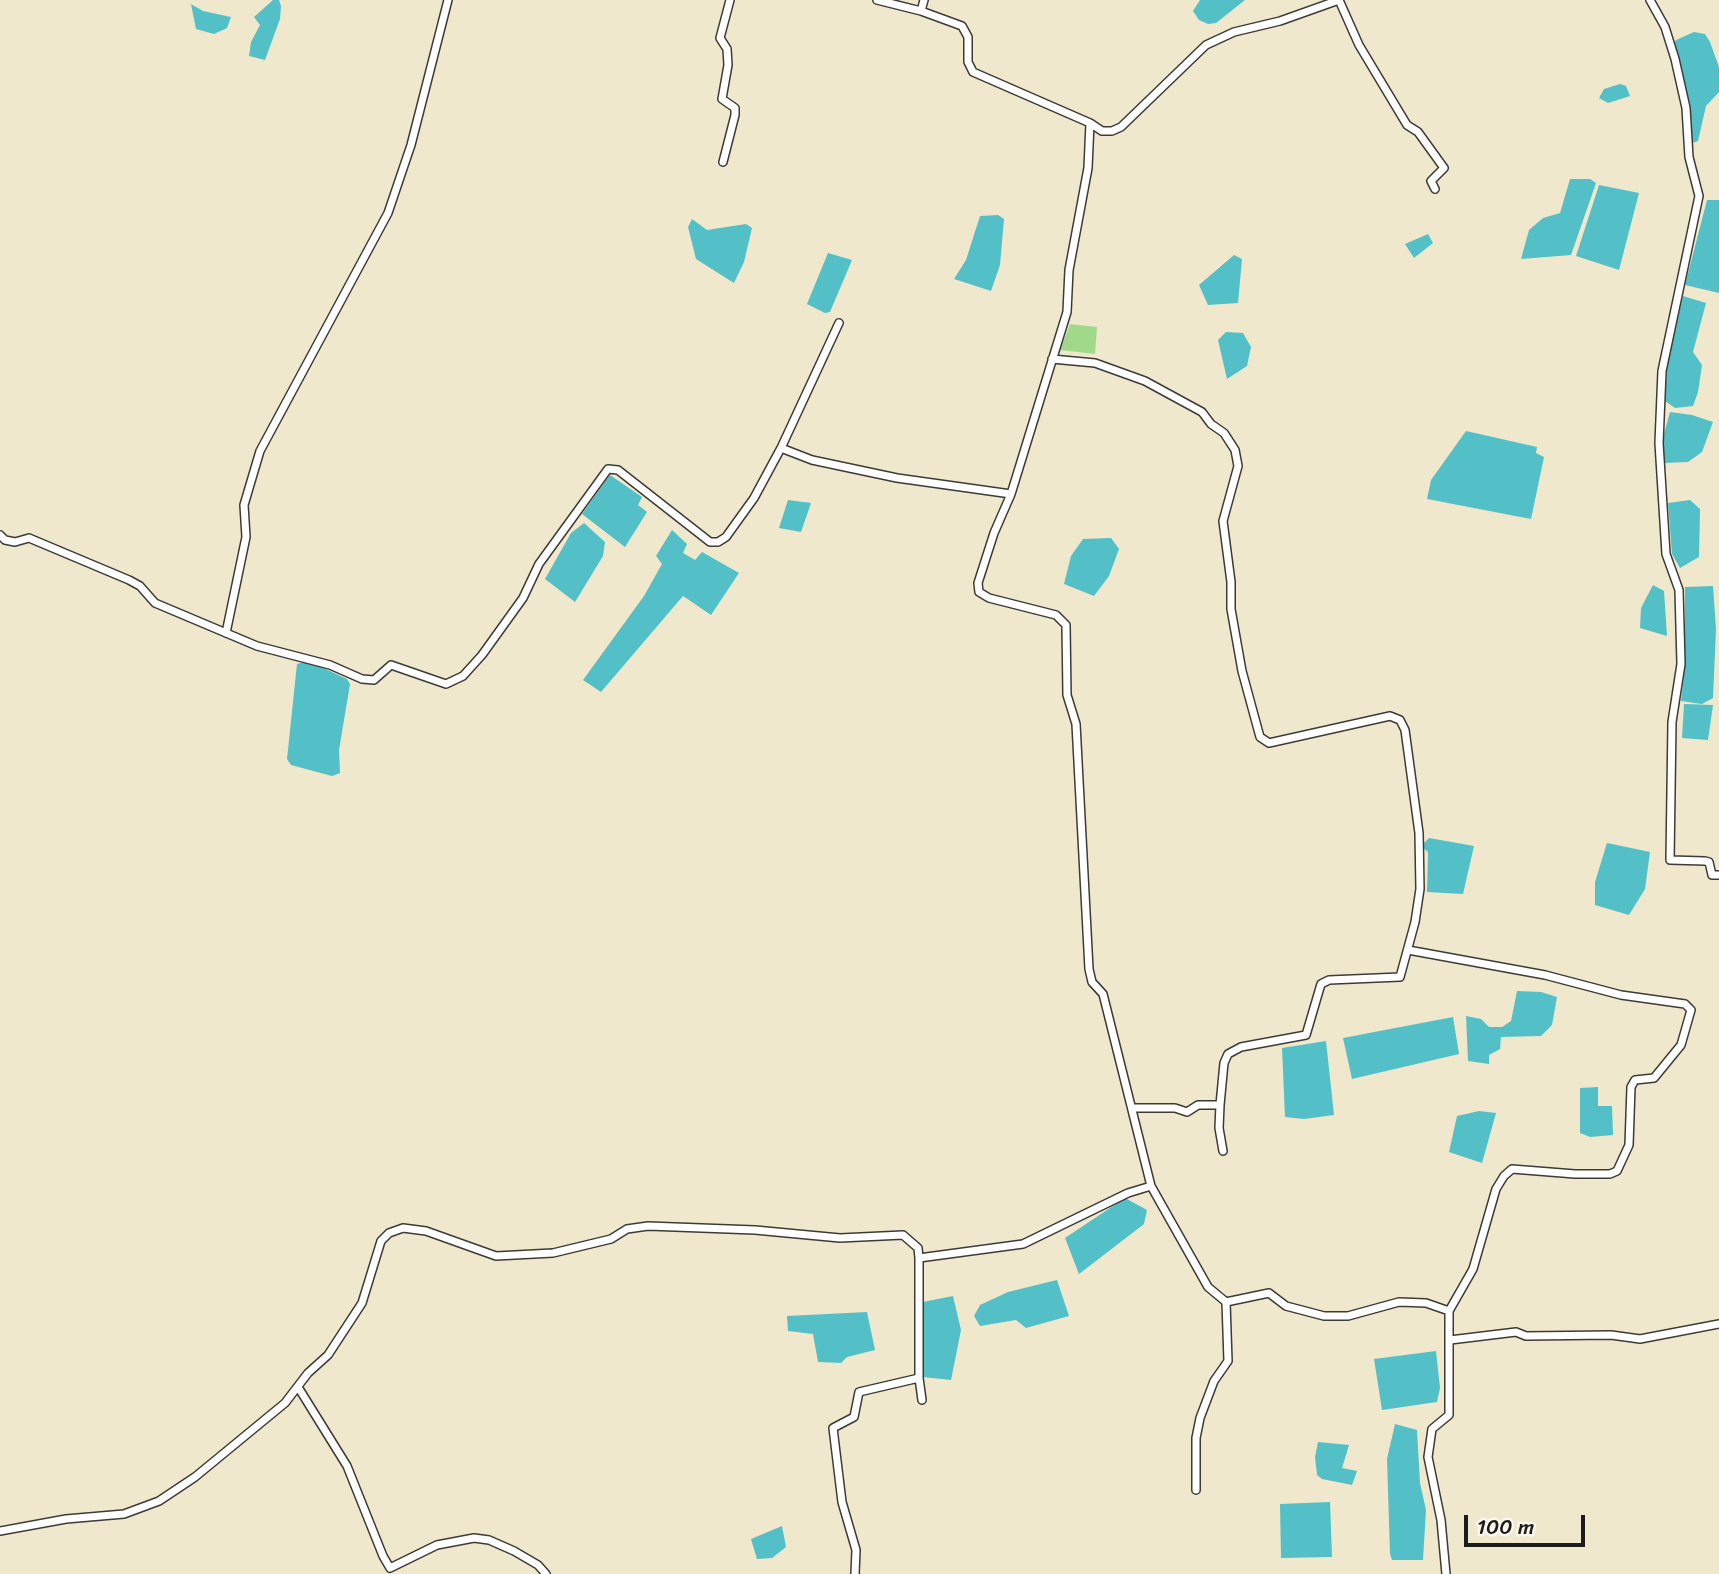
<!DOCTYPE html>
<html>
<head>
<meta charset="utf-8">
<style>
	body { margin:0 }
	#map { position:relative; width:1719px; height:1574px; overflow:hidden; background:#efe8cd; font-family:Sriracha,sans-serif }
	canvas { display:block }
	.scale { position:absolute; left:1464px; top:1515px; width:121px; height:32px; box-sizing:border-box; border:4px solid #1c1c1c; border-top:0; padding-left:9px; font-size:21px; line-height:24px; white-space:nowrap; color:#1c1c1c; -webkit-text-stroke:5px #fbf7ec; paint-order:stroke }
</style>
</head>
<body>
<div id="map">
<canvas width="1719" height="1574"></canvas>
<div class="scale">100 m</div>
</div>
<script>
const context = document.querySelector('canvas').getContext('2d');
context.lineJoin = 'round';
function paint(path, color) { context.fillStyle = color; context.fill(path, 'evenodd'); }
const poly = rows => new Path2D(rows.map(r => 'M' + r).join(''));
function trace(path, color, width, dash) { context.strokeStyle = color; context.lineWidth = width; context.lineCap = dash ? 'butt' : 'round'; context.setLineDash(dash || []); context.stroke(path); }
paint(poly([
	[1070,324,1097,327,1095,354,1060,350]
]), '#a1d98b');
paint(poly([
	[273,0,279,0,281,6,280,19,265,60,249,56,251,42,260,25,254,17],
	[1200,0,1245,0,1216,23,1208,24,1199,20,1193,11],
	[191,4,203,11,231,17,227,28,214,34,196,29],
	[1694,32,1705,34,1710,42,1719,67,1719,92,1706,106,1698,141,1690,144,1673,45,1676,40],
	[1620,84,1626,86,1630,96,1608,103,1599,98,1604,89],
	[1570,179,1590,179,1596,183,1571,255,1521,259,1529,230,1543,218,1560,213],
	[1599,185,1639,193,1619,270,1576,256],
	[1707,200,1719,200,1719,293,1685,285],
	[998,215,1004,219,1000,265,991,291,954,279,966,260,980,216],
	[692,219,707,230,746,224,752,228,744,262,734,283,696,259,688,227],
	[1428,234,1433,243,1414,258,1405,244],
	[828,253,852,260,830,312,825,313,807,304],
	[1234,255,1242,259,1238,303,1208,305,1199,285],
	[1683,296,1706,303,1693,352,1702,365,1698,392,1693,406,1675,408,1665,401,1667,364],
	[1226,332,1243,333,1251,347,1247,366,1227,379,1218,340],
	[1670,412,1692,415,1713,422,1702,452,1688,462,1664,463,1661,445],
	[1466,431,1537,447,1536,453,1544,457,1531,519,1427,499,1431,480],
	[610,475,642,497,638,505,647,512,625,547,582,514],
	[788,500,811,503,801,532,779,528],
	[1690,500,1700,509,1699,557,1680,568,1672,554,1668,503],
	[584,523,605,542,603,556,575,602,545,579,571,533],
	[672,530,687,544,683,553,695,560,702,552,739,573,711,615,683,596,601,692,583,680,644,596,662,564,656,556],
	[1111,538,1119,549,1109,576,1094,596,1064,584,1071,556,1083,539],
	[1653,585,1664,591,1667,636,1640,628,1641,608],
	[1713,586,1716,629,1713,698,1702,704,1681,701,1685,667,1685,587],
	[308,661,347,679,350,684,339,750,340,773,332,776,291,765,287,759,297,664],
	[1684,704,1713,705,1708,740,1682,738],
	[1429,838,1474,846,1463,894,1427,892,1428,852,1421,846],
	[1607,843,1650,852,1645,889,1629,915,1595,905,1595,882],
	[1517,991,1541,992,1557,997,1552,1025,1541,1036,1501,1037,1500,1049,1489,1055,1489,1064,1468,1061,1466,1016,1481,1019,1489,1027,1502,1027,1511,1021],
	[1453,1017,1459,1054,1352,1079,1343,1038],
	[1326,1041,1334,1115,1304,1119,1285,1117,1282,1048],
	[1598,1087,1598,1106,1612,1106,1613,1135,1590,1137,1580,1133,1580,1088],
	[1479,1111,1496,1113,1482,1163,1449,1152,1457,1116],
	[1125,1198,1147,1210,1144,1224,1079,1274,1065,1238],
	[1057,1280,1069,1316,1026,1328,1016,1320,980,1326,974,1316,980,1305,1008,1292],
	[953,1296,961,1330,951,1380,923,1377,923,1302],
	[867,1312,875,1350,847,1357,841,1363,818,1362,813,1334,788,1331,787,1316],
	[1436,1351,1440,1388,1437,1402,1382,1410,1374,1359],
	[1395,1424,1417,1430,1420,1483,1426,1510,1423,1560,1392,1560,1390,1554,1387,1459],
	[1318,1442,1349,1445,1342,1468,1357,1471,1352,1485,1322,1479,1317,1475,1315,1457],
	[1330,1502,1332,1557,1281,1558,1280,1504],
	[782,1526,786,1547,772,1558,757,1559,751,1539]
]), '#52c0c6');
const street = poly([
	[877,0,921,11,962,26,968,37,968,62,973,72,1090,123],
	[1339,0,1359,45,1407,125,1418,132,1444,168,1431,181,1435,189],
	[1650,0,1665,27,1675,59,1686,108,1689,157,1699,196,1662,371,1659,443,1666,554,1679,590,1681,664,1672,722,1670,860,1705,861,1709,862,1712,875,1719,875],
	[921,11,924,0],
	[723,162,735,115,735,108,722,99,728,65,727,49,720,38,730,0],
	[839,323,781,448,812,460,897,478,1011,494,1067,312,1069,270,1088,168,1090,123,1102,131,1112,131,1121,127,1206,45,1234,32,1280,21,1339,0],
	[1052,359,1095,363,1145,381,1202,412,1211,424,1224,433,1235,450,1238,466,1223,521,1231,582,1231,609,1242,671,1260,737,1269,743,1390,716,1400,720,1405,730,1419,833,1420,889,1415,922,1400,977,1329,980,1321,984,1306,1035,1241,1047,1228,1054,1224,1063,1220,1105,1198,1105,1187,1112,1175,1108,1133,1108],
	[1011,494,994,533,978,583,979,592,989,598,1056,615,1066,625,1067,695,1076,724,1089,969,1092,982,1103,994,1151,1186,1208,1287,1226,1302,1269,1293,1286,1306,1324,1316,1348,1316,1399,1302,1426,1303,1449,1311,1449,1415,1432,1429,1428,1457,1441,1520,1446,1574],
	[0,535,5,540,15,542,29,538,129,580,140,586,155,603,257,646,330,665,362,679,374,680,391,665,446,684,463,676,482,655,523,598,539,564,608,469,618,470,710,542,718,542,726,537,754,498,781,448],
	[226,633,246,537,244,505,260,451,388,213,411,145,448,0],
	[1408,950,1545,975,1621,995,1685,1004,1691,1010,1681,1045,1654,1078,1635,1080,1631,1087,1629,1145,1617,1171,1610,1174,1575,1174,1512,1169,1504,1176,1496,1189,1473,1269,1449,1311],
	[1220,1105,1219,1128,1223,1151],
	[1450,1340,1516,1332,1526,1336,1611,1335,1640,1339,1719,1324],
	[298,1387,347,1466,383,1556,390,1568,437,1545,474,1538,489,1540,514,1551,538,1565,546,1574],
	[922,1400,919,1378,919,1258,1023,1244,1128,1193,1151,1186],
	[1196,1490,1196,1438,1200,1418,1214,1381,1228,1361,1226,1302],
	[0,1531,66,1519,124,1514,159,1501,195,1477,285,1403,308,1373,328,1355,362,1303,381,1241,389,1233,403,1228,426,1231,496,1256,553,1253,611,1239,627,1229,648,1226,755,1230,840,1238,903,1235,918,1248,919,1258],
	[855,1574,856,1550,842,1502,833,1428,854,1417,859,1392,919,1378]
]);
trace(street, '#3c3b37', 10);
trace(street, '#fff', 7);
</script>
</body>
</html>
